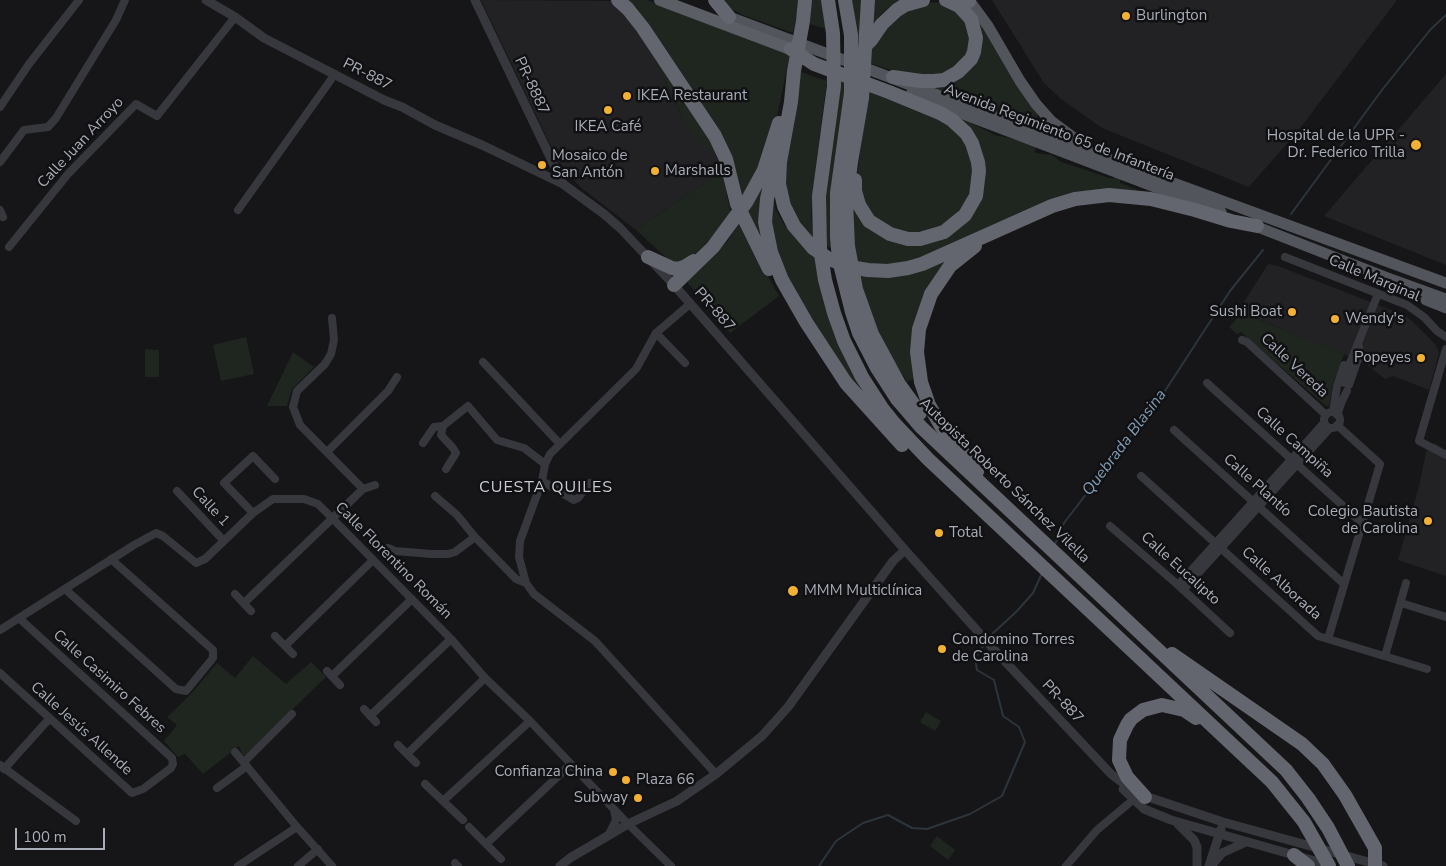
<!DOCTYPE html>
<html>
<head>
<meta charset="utf-8">
<style>
	body { margin:0 }
	#map { position:relative; width:1446px; height:866px; overflow:hidden; background:#161618; font-family:"Nunito Sans",sans-serif }
	canvas { display:block }
	.scale { position:absolute; left:15px; top:828px; width:90px; height:22px; box-sizing:border-box; border:2px solid #a8adb8; border-top:0; padding-left:6px; font-size:15px; line-height:18px; white-space:nowrap; color:#a8adb8; -webkit-text-stroke:4px #111113; paint-order:stroke }
</style>
</head>
<body>
<div id="map">
<canvas width="1446" height="866"></canvas>
<div class="scale">100 m</div>
</div>
<script>
const context = document.querySelector('canvas').getContext('2d');
context.lineJoin = 'round';
function paint(path, color) { context.fillStyle = color; context.fill(path, 'evenodd'); }
const poly = rows => new Path2D(rows.map(r => 'M' + r).join(''));
function trace(path, color, width, dash) { context.strokeStyle = color; context.lineWidth = width; context.lineCap = dash ? 'butt' : 'round'; context.setLineDash(dash || []); context.stroke(path); }
function drawText(font, color, halo, rows, align = 'center') {
  context.font = font + ' "Nunito Sans",sans-serif'; context.lineWidth = 5; context.setLineDash([]); context.textBaseline = 'middle'; context.strokeStyle = halo; context.fillStyle = color; for (const [text, x, y, turn = 0] of rows) {
    context.save(); context.translate(x, y); context.rotate((+turn || 0) * Math.PI / 180); context.textAlign = isNaN(turn) ? turn : align; if (halo) context.strokeText(text, 0, 0); context.fillText(text, 0, 0); context.restore();
  }
}
paint(poly([
	[481,0,612,1,625,14,652,52,680,113,699,141,723,160,725,169,636,230,580,187,558,161],
	[992,0,1397,0,1298,131,1249,187,1102,128,1061,99,1044,83],
	[1446,74,1446,265,1324,216],
	[1268,264,1278,266,1404,315,1412,321,1436,345,1439,353,1429,390,1393,376,1385,379,1365,363,1238,311],
	[1435,443,1446,451,1446,576,1398,560,1420,482,1426,452]
]), '#222225');
paint(poly([
	[611,0,615,0,622,6,723,160,698,141,686,125,652,52,625,14],
	[628,0,647,0,790,54,777,117,760,166,740,199,655,34,636,7],
	[719,0,798,0,797,14,793,33,743,15,726,6],
	[811,0,821,0,826,29,810,24],
	[852,0,864,0,862,42,858,41],
	[875,0,903,0,887,9,879,16,872,27],
	[936,2,949,5,966,20,971,43,967,54,956,68,939,76,903,74,870,63,872,48,895,16,925,4],
	[971,8,1038,114,1033,127,931,88,968,68],
	[801,72,827,81,813,189,811,215,813,242,793,215,783,184],
	[840,80,846,83,833,249,825,245,823,193],
	[868,90,937,115,966,138,976,176,963,209,937,229,913,233,882,225,866,208,857,176],
	[965,120,995,135,1037,145,1034,152,1036,153,1052,155,1061,162,1086,170,1109,178,1117,178,1120,179,1120,183,1141,191,1112,190,919,259,891,265,857,263,852,219,854,201,857,211,920,242,980,197,963,121],
	[725,169,727,197,731,212,719,230,691,259,673,264,636,230],
	[763,184,769,256,747,212],
	[774,196,775,208,783,223,797,241,815,256,872,406,859,393,787,284,771,237,771,203],
	[739,223,779,296,730,333,688,283,688,280,727,242],
	[955,252,935,277,915,378,907,382,885,347,870,313,859,273],
	[1242,313,1344,354,1333,384,1329,406,1326,406,1241,332,1237,334,1229,327],
	[246,337,254,374,221,381,213,345],
	[145,349,159,350,159,377,145,377],
	[293,352,314,367,292,389,287,406,267,406],
	[253,656,286,684,311,662,326,677,245,755,242,754,239,746,203,774,185,754,178,757,164,741,177,725,167,717,191,694,217,663,235,678],
	[926,712,941,721,935,731,920,722],
	[937,836,955,850,948,860,930,846]
]), '#1e261f');
trace(poly([
	[1291,214,1382,90,1430,30,1446,15],
	[1055,544,1064,523,1163,394,1230,291,1263,250],
	[990,636,1016,612,1033,593,1042,573],
	[819,866,836,841,863,823,888,815,912,828,927,829,970,814,1002,796,1025,742,1019,727,1003,716,994,680,977,670,975,658,984,645]
]), '#2c353c', 2);
trace(poly([
	[0,107,29,64,79,0],
	[0,162,24,130,48,127,56,118,116,20,125,0],
	[0,210,3,217],
	[238,210,335,74],
	[9,247,68,174,136,104,157,116,235,17],
	[1285,257,1407,305,1424,317,1437,331,1446,337],
	[690,304,656,333,636,369,550,454,545,464,542,481,520,541,519,557,526,583,534,594,595,641,716,774],
	[332,318,334,340,331,354,325,364,297,391,293,407,300,425,363,489],
	[656,333,685,363],
	[1242,340,1247,342,1326,415],
	[1446,349,1419,441,1446,455],
	[483,362,559,443],
	[1207,383,1362,523],
	[1344,383,1350,363,1378,294],
	[1349,385,1359,356,1359,347],
	[1333,412,1337,386,1344,365],
	'1324 420a8 8 0 1 1 16 0a8 8 0 1 1-16 0Z',
	[1337,415,1342,401,1347,391],
	[443,426,441,435,453,448,456,453,446,469],
	[1174,430,1344,584],
	[423,443,434,427,443,426,468,406,497,440,524,448,545,464],
	[327,452,388,391,397,377],
	[1141,476,1318,636,1427,669],
	[542,481,574,500,578,498,590,483],
	[177,491,224,541],
	[435,496,457,515,475,537,516,579,526,583],
	[253,513,224,483,253,456,275,479],
	[1110,526,1178,585,1230,633],
	[388,548,395,551,432,554,448,554,455,552,475,537],
	[1178,585,1324,423],
	[65,589,176,689,186,691,213,658,213,650,111,559],
	[1183,590,1330,428],
	[235,594,251,611],
	[244,603,363,489,375,485],
	[1401,603,1446,617],
	[0,630,134,545,156,533,163,536,196,563,205,559,253,513,273,499,304,499,318,504,333,519,451,639,485,678,530,721,628,824,671,866],
	[275,636,293,654],
	[1328,639,1380,464,1337,425],
	[285,646,373,560],
	[1385,656,1406,583],
	[327,671,340,685],
	[0,673,132,793,143,789,171,768,173,764,172,758,19,618],
	[332,676,412,599],
	[364,709,376,722],
	[370,716,451,639],
	[398,745,416,763],
	[235,752,297,827,332,866],
	[407,754,485,678],
	[244,762,292,714],
	[0,765,76,821],
	[4,769,49,719],
	[425,784,463,820],
	[217,788,247,766],
	[443,801,530,721],
	[469,827,501,859],
	[608,836,616,820,614,810],
	[486,844,571,764],
	[455,863,458,866],
	[238,866,297,827],
	[298,866,318,849],
	[1066,866,1097,830,1134,799]
]), '#37383d', 8);
trace(poly([
	[206,0,235,17,264,38,384,100,402,107,435,125,482,145,563,184,604,214,620,228,674,285,905,550,998,654,1111,774,1136,793,1223,822,1383,866],
	[475,0,563,184],
	[1123,789,1144,809,1171,820,1329,865],
	[1178,824,1194,840,1197,847,1197,866],
	[560,866,570,858,628,824,677,801,716,774,762,736,788,707,893,561,905,550],
	[1209,866,1221,829],
	[1211,866,1222,853,1246,842]
]), '#37383d', 9);
trace(poly([
	[969,0,988,26,1020,81,1036,104,1051,121,1082,144],
	[729,17,1097,155,1446,283],
	[911,94,1221,212],
	[1250,224,1393,280,1446,299],
	[1426,300,1446,308]
]), '#53555c', 11);
trace(poly([
	[660,0,790,49]
]), '#5b5e65', 12);
trace(poly([
	[618,0,628,9,643,28,715,136,726,159,737,204,769,269],
	[715,0,729,17],
	[805,0,803,21,794,71,791,102,780,162,779,184,784,206,794,226,813,248,829,259,850,267,868,270,888,271,908,268,922,264,1052,206,1075,199,1109,195,1151,199,1195,210,1231,221,1257,226],
	[828,0,833,33,834,86,819,196,820,248,825,280,834,313,844,341,862,377,882,408,894,423,928,459,1272,782,1304,822,1329,866],
	[845,0,851,35,851,93,837,193,837,237,839,260,852,312,859,333,877,368,897,399,921,427,1286,770,1308,798,1328,828,1348,866],
	[868,0,862,98,851,162,846,202,848,246,856,289,872,334,899,384,920,413],
	[968,0,969,1],
	[866,45,871,40,882,24,897,10,905,5,923,0],
	[791,49,814,64,889,92,940,113,952,120,966,133,972,143,978,162,979,171,976,196,965,215,944,232,920,239,908,239,890,234,869,221,859,205,855,191,855,180],
	[893,77,921,81,934,81,944,80,958,72,971,59,974,52,976,38,971,19,959,6,946,0],
	[774,167,767,199,765,222,771,252,782,280,806,322,846,383,902,445],
	[975,246,950,266,931,294,919,329,917,352,921,382,929,405,941,426,969,460,977,472],
	[648,257,672,268,678,269,684,267,694,261],
	[674,285,713,247,747,201,764,170,779,123],
	[1172,654,1302,744,1323,764,1345,795,1375,848,1375,866],
	[1145,797,1127,777,1119,760,1120,740,1127,725,1131,719,1143,710,1162,705,1184,710,1196,718],
	[1294,855,1308,866]
]), '#63666e', 14);
for (const [x, y, r, color] of [
	[1126,16,5,"#f2b134"],
	[627,96,5,"#f2b134"],
	[608,110,5,"#f2b134"],
	[1416,145,6,"#f2b134"],
	[542,165,5,"#f2b134"],
	[655,171,5,"#f2b134"],
	[1292,312,5,"#f2b134"],
	[1335,319,5,"#f2b134"],
	[1421,358,5,"#f2b134"],
	[1428,521,5,"#f2b134"],
	[939,533,5,"#f2b134"],
	[793,591,6,"#f2b134"],
	[942,649,5,"#f2b134"],
	[613,772,5,"#f2b134"],
	[626,780,5,"#f2b134"],
	[638,798,5,"#f2b134"]
]) { const dot = new Path2D(); dot.arc(x, y, r, 0, 2 * Math.PI); context.fillStyle = color; context.fill(dot); trace(dot, '#111113', 2); }
drawText('15px', '#a8adb8', '#111113', [
	["Burlington",1136,16],
	["IKEA Restaurant",637,96],
	["IKEA Café",608,127,"center"],
	["Hospital de la UPR -",1405,136,"right"],
	["Dr. Federico Trilla",1405,153,"right"],
	["Mosaico de",552,156],
	["San Antón",552,173],
	["Marshalls",665,171],
	["Sushi Boat",1282,312,"right"],
	["Wendy's",1345,319],
	["Popeyes",1411,358,"right"],
	["Colegio Bautista",1418,512,"right"],
	["de Carolina",1418,529,"right"],
	["Total",949,533],
	["MMM Multiclínica",804,591],
	["Condomino Torres",952,640],
	["de Carolina",952,657],
	["Confianza China",603,772,"right"],
	["Plaza 66",636,780],
	["Subway",628,798,"right"]
], 'left');
drawText('15px', '#a8adb8', '#111113', [
	["PR-887",367,75,27],
	["PR-8887",531,86,65],
	["Avenida Regimiento 65 de Infantería",1059,133,21],
	["Calle Juan Arroyo",81,143,-47],
	["Calle Marginal",1374,279,23],
	["PR-887",714,310,49],
	["Calle Vereda",1294,366,43],
	["Calle Campiña",1294,443,42],
	["Autopista Roberto Sánchez Vilella",1004,481,44],
	["Calle Plantío",1257,486,42],
	["Calle 1",210,507,47],
	["Calle Florentino Román",393,561,45],
	["Calle Eucalipto",1180,569,42],
	["Calle Alborada",1281,584,42],
	["Calle Casimiro Febres",109,682,42],
	["PR-887",1062,702,47],
	["Calle Jesús Allende",81,729,42]
]);
drawText('italic 16px', '#7f9bb3', '#111113', [
	["Quebrada Blasina",1125,443,-53]
]);
context.letterSpacing = '1px';
drawText('16px', '#c9ccd4', '#111113', [
	["CUESTA QUILES",546,488]
]);
context.letterSpacing = '0px';
</script>
</body>
</html>
